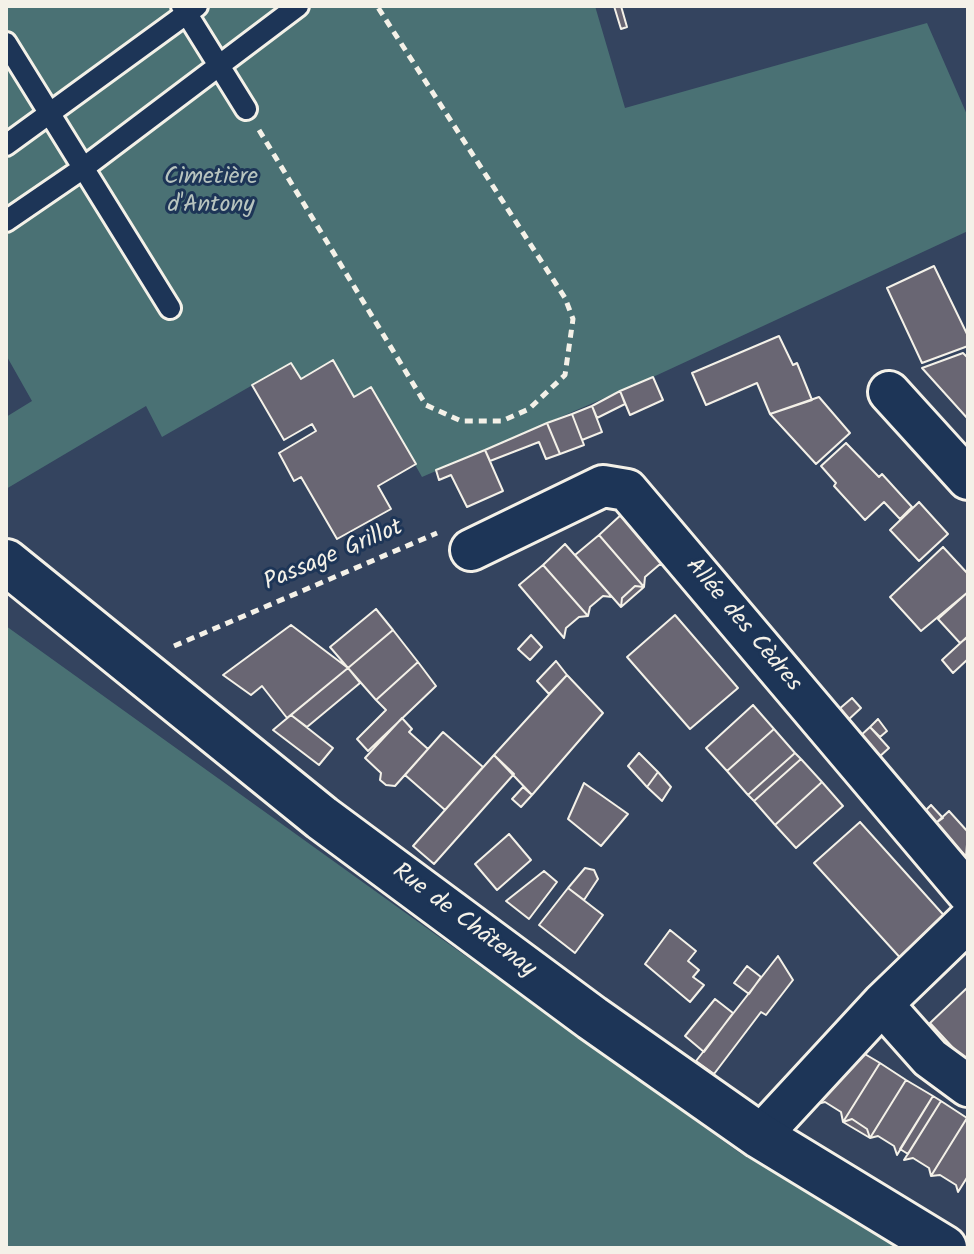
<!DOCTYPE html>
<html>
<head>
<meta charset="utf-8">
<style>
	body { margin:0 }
	#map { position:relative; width:974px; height:1254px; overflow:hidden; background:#34445f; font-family:Kalam,sans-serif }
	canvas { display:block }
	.frame { position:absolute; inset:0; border:8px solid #f4f1e8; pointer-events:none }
</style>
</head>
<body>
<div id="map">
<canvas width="974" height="1254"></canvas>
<div class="frame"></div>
</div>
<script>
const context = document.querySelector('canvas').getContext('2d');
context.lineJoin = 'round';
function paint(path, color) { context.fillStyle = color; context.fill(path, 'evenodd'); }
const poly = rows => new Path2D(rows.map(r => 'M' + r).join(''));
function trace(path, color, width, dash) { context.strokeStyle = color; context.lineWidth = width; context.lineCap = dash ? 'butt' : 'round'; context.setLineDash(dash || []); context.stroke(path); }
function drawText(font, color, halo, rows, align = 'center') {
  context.font = font + ' Kalam,sans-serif'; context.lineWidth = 6; context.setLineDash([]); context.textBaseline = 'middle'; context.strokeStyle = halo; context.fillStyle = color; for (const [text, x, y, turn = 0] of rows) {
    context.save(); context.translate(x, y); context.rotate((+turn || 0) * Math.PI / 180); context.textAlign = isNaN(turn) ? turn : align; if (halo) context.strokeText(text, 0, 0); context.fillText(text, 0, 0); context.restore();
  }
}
paint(poly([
	[6,6,595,6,625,108,927,23,968,117,968,231,653,377,422,477,371,387,354,397,333,360,301,379,291,363,162,437,146,406,6,489,6,417,32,401,6,355],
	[6,626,740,1153,903,1248,6,1248]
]), '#4a7174');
const building = poly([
	[614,6,621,6,627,27,621,29,614,6],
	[934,266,968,336,968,346,922,363,887,288,934,266],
	[779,336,793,365,797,363,812,400,770,414,757,383,706,405,692,373,779,336],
	[963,353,968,358,968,419,922,368,963,353],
	[333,360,354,397,371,387,416,464,378,486,391,509,337,539,301,477,294,481,279,453,316,431,312,424,284,440,252,385,291,363,301,379,333,360],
	[653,377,663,400,630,415,620,391,653,377],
	[620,391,625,404,597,418,592,406,620,391],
	[819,397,850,433,816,464,770,414,819,397],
	[592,406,602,432,582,440,572,414,592,406],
	[572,414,584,445,560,454,547,423,572,414],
	[547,423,560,454,546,459,539,442,490,461,485,450,547,423],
	[846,443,879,477,882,474,912,507,900,519,884,502,865,520,834,486,836,483,821,466,846,443],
	[485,450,503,491,467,507,451,475,439,480,436,470,485,450],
	[919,502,948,534,919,561,890,530,919,502],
	[623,513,668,565,659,565,645,577,644,587,599,535,623,513],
	[599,535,644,587,635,586,622,598,621,607,575,555,599,535],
	[565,544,612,597,603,596,590,607,588,616,543,565,565,544],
	[943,547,968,574,968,592,921,631,890,597,943,547],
	[543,565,588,616,579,617,566,628,564,638,519,585,543,565],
	[635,586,644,587,621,607,622,598,635,586],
	[968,592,968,637,960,643,938,619,968,592],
	[376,609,393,630,348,668,330,647,376,609],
	[675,615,738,688,690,729,627,657,675,615],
	[291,625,348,668,287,718,262,686,251,695,223,675,291,625],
	[393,630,418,662,376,700,348,668,393,630],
	[531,635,542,647,530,660,518,649,531,635],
	[968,636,968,659,953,673,942,660,968,636],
	[556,661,567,675,549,694,537,681,556,661],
	[418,662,436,686,368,751,357,739,386,710,376,700,418,662],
	[348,668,360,683,307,727,291,715,348,668],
	[567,675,603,713,532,795,494,755,567,675],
	[852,698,861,708,847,721,838,710,852,698],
	[753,705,774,729,727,771,706,748,753,705],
	[291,715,333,748,319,765,273,730,291,715],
	[402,718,412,729,409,732,428,749,395,786,386,785,380,780,381,773,365,758,402,718],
	[878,719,887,731,880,737,870,727,878,719],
	[870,727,889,748,878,758,859,737,870,727],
	[774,729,795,753,748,795,727,771,774,729],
	[443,732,483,767,445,810,405,775,443,732],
	[639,753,658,772,647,787,628,766,639,753],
	[795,753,801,759,754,801,748,795,795,753],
	[494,755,514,774,434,864,413,846,494,755],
	[801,759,822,782,775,825,754,801,801,759],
	[658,772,671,787,662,801,647,787,658,772],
	[822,782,843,806,796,848,775,825,822,782],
	[584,783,628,814,601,846,568,819,584,783],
	[523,787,532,795,521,807,512,799,523,787],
	[931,805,943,818,936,823,925,811,931,805],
	[949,811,968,832,966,857,936,823,949,811],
	[860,822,949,921,904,962,814,863,860,822],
	[509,834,531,860,497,890,475,864,509,834],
	[585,868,594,870,598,879,584,900,568,888,585,868],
	[544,871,557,882,529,919,506,901,544,871],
	[568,888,603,915,575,953,539,925,568,888],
	[670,930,696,951,688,961,699,970,693,977,704,985,690,1002,645,964,670,930],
	[778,956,793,980,766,1015,761,1012,714,1074,696,1061,778,956],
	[747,966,761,977,749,994,734,983,747,966],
	[968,987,968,1064,930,1023,968,987],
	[715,999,733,1013,704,1052,685,1036,715,999],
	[853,1047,880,1063,843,1122,841,1112,825,1102,817,1104,853,1047],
	[880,1063,906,1080,870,1138,867,1129,852,1119,843,1122,880,1063],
	[906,1080,933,1096,897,1155,894,1146,878,1136,870,1138,906,1080],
	[933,1096,941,1101,908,1154,900,1149,933,1096],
	[941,1101,967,1118,931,1176,929,1168,913,1158,904,1160,941,1101],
	[967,1118,968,1176,958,1192,956,1185,940,1175,931,1176,967,1118],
	[852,1119,867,1129,870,1138,843,1122,852,1119]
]);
paint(building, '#696673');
trace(building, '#f4f1e8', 2);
const lane = poly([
	[182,6,246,109],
	[6,43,170,308],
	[6,145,197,6],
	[6,221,82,169,298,6]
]);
const street = poly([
	[889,392,968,479],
	[471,550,603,486,627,490,968,893],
	[882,1004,930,1058,968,1086],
	[760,1136,882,1004,968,921]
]);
const secondary = poly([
	[6,562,322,818,592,1018,760,1136,944,1248]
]);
trace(lane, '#f4f1e8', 26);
trace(street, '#f4f1e8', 46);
trace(secondary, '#f4f1e8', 50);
trace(poly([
	[259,130,426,405,461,421,502,421,529,409,565,375,573,319,565,298,377,6],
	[174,646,437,533]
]), '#f4f1e8', 5, [8, 6]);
trace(lane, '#1d3557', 20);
trace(street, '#1d3557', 40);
trace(secondary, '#1d3557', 44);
drawText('24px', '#b8c4bf', '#1d3557', [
	["Cimetière",211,179],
	["d'Antony",211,207]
]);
drawText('24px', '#f4f1e8', '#1d3557', [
	["Passage Grillot",334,557,-23],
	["Allée des Cèdres",742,626,50],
	["Rue de Châtenay",463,922,37]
]);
</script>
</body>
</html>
